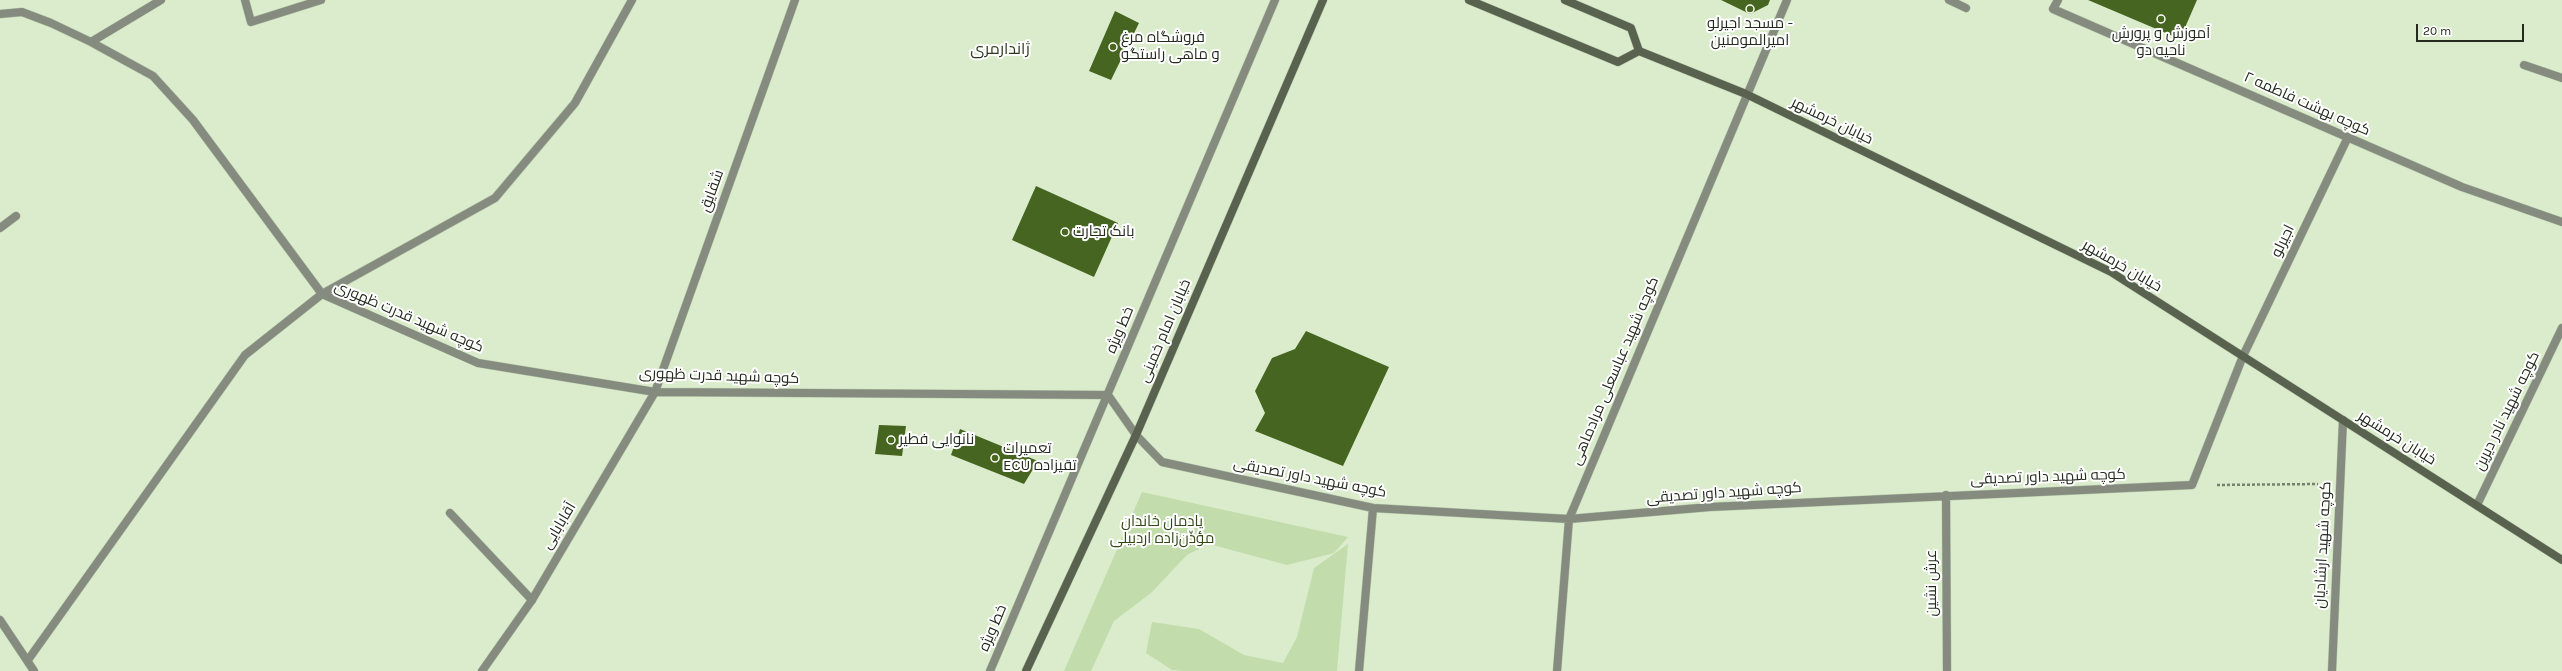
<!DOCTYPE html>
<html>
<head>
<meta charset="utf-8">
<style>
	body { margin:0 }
	#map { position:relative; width:2562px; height:671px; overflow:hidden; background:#daeccb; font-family:Karla,sans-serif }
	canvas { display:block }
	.scale { position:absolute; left:2416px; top:24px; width:108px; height:18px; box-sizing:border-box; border:2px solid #242b1e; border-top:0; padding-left:5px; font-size:12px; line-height:14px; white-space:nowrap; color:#242b1e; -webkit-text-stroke:3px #fff; paint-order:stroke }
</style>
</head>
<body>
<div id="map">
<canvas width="2562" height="671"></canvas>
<div class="scale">20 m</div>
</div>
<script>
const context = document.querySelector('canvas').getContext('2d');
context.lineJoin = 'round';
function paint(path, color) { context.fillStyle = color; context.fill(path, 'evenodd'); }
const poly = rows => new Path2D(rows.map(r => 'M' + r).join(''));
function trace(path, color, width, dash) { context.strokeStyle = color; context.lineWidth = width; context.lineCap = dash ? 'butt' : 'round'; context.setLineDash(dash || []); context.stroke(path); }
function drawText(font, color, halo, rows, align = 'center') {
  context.font = font + ' Karla,Cairo,sans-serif'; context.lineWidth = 4; context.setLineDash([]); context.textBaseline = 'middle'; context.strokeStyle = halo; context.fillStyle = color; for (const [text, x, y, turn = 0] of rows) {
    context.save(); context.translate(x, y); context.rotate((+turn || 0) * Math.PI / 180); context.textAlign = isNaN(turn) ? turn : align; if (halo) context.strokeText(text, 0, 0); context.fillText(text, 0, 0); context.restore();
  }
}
paint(poly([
	[1142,492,1348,537,1334,553,1287,565,1209,544,1187,555,1151,593,1114,621,1091,671,1064,671],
	[1348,544,1337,671,1183,671,1172,670,1146,653,1152,622,1199,629,1244,655,1283,663,1297,637,1314,568]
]), '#c3dcac');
paint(poly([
	[1721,0,1770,0,1768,5,1750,14],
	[2088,0,2197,0,2180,39],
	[1115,11,1139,23,1111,80,1089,71],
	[1036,186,1118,223,1094,277,1012,240],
	[1306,331,1389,367,1343,466,1255,431,1265,413,1255,391,1272,358,1295,349],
	[879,425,906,426,902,456,875,454],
	[960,429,1038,461,1024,484,951,455]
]), '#466521');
const service = poly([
	[0,228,16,216],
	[450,513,532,600],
	[990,671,1275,0]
]);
const minor = poly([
	[245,0,251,22,321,0],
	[1949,0,1966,8],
	[2058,0,2053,9,2462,187,2562,222],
	[0,14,22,12,51,23,91,42,153,76,193,120,322,294,478,363,655,392,1108,395,1136,435,1162,462,1373,508,1569,519,1710,507,2192,485,2243,356,2348,137],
	[91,42,161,0],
	[2524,65,2562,78],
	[1946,495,1947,671],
	[2477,505,2562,328],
	[0,620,34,671],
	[28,660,245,355,322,294,495,198,575,103,632,0],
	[482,671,532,600,655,392,795,0],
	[1359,671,1373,508],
	[1557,671,1569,519,1787,0],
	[2332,671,2343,420]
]);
const secondary = poly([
	[1469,0,1618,62,1639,51],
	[1565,0,1631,28,1639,51,1746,94,2111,272,2562,560],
	[1026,671,1136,435,1323,0]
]);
trace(service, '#b9c9ac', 9);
trace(minor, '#b9c9ac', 9);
trace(secondary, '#b9c9ac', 9);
trace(poly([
	[2217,485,2318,484]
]), '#76826c', 2.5, [3, 2]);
trace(service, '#858c7f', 8);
trace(minor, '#858c7f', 8);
trace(secondary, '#58624f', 8);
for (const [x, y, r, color] of [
	[1750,9,4,"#47681e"],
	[2161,19,4,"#47681e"],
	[1113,47,4,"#47681e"],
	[1065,232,4,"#47681e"],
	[891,440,4,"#47681e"],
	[995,458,4,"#47681e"]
]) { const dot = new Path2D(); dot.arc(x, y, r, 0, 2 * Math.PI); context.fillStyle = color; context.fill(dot); trace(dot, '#fff', 1.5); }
drawText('15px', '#242b1e', '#fff', [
	["مسجد اجیرلو -",1750,24,"center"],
	["امیرالمومنین",1750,41,"center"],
	["آموزش و پرورش",2161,34,"center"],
	["ناحیه دو",2161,51,"center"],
	["فروشگاه مرغ",1121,38],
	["و ماهی راستگو",1121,55],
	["بانک تجارت",1073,232],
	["نانوایی فطیر",899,440],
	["تعمیرات",1003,449],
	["ECU تقیزاده",1003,466]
], 'left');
drawText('15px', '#242b1e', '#fff', [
	["کوچه بهشت فاطمه ۲",2307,104,24],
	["خیابان خرمشهر",1832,121,26],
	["شقایق",712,191,-70],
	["اجیرلو",2283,241,-64],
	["خیابان خرمشهر",2122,266,30],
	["کوچه شهید قدرت ظهوری",409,317,23],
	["خط ویژه",1120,330,-67],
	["خیابان امام خمینی",1165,331,-67],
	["کوچه شهید عباسعلی مرادماهی",1615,371,-67],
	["کوچه شهید قدرت ظهوری",719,376,2],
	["کوچه شهید نادر دیرین",2507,411,-64],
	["خیابان خرمشهر",2397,438,32],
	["کوچه شهید داور تصدیقی",2048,477,-2],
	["کوچه شهید داور تصدیقی",1310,478,11],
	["کوچه شهید داور تصدیقی",1724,493,-4],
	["آقابابایی",559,526,-59],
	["کوچه شهید ارشادیان",2323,545,-87],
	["عرش نشین",1932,583,-90],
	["خط ویژه",993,628,-67]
]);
drawText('15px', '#324817', '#fff', [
	["یادمان خاندان",1162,522],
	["مؤذّن‌زاده اردبیلی",1162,539]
]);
drawText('16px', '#2d3a1f', '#fff', [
	["ژاندارمری",1000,49]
]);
</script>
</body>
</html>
